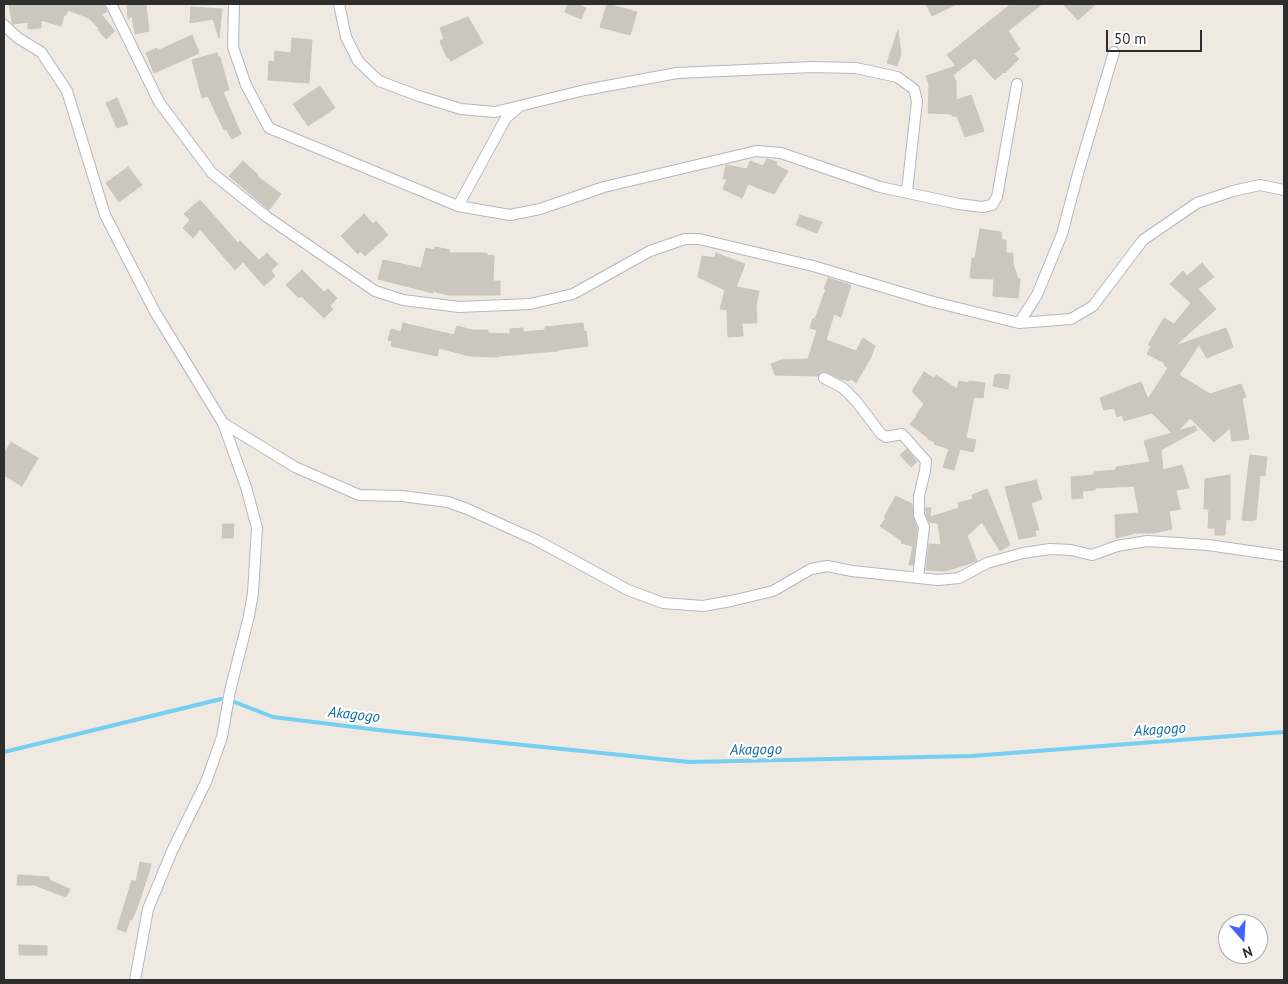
<!DOCTYPE html>
<html>
<head>
<meta charset="utf-8">
<style>
	body { margin:0 }
	#map { position:relative; width:1288px; height:984px; overflow:hidden; background:#efe9e1; font-family:"PT Sans",sans-serif }
	canvas { display:block }
	.frame { position:absolute; inset:0; border:5px solid #2e2e2e; pointer-events:none }
	.north { position:absolute; left:1218px; top:914px; width:50px; height:50px; box-sizing:border-box; background:#fff; border:1px solid #ababab; border-radius:50%; rotate:161deg; font-size:14px; font-weight:700; line-height:20px; text-align:center; color:#2e2e2e }
	.north::after { content:''; display:block; margin:auto; width:18px; height:22px; background:#4264fb; clip-path:polygon(50% 0,100% 100%,50% 72%,0 100%) }
	.scale { position:absolute; left:1106px; top:30px; width:96px; height:22px; box-sizing:border-box; border:2px solid #2e2e2e; border-top:0; padding-left:6px; font-size:15px; line-height:18px; white-space:nowrap; color:#2e2e2e; -webkit-text-stroke:4px #fff; paint-order:stroke }
</style>
</head>
<body>
<div id="map">
<canvas width="1288" height="984"></canvas>
<div class="frame"></div>
<div class="north">N</div>
<div class="scale">50 m</div>
</div>
<script>
const context = document.querySelector('canvas').getContext('2d');
context.lineJoin = 'round';
const poly = rows => new Path2D(rows.map(r => 'M' + r).join(''));
function trace(path, color, width, dash) { context.strokeStyle = color; context.lineWidth = width; context.lineCap = dash ? 'butt' : 'round'; context.setLineDash(dash || []); context.stroke(path); }
function paint(path, color) { context.fillStyle = color; context.fill(path, 'evenodd'); }
function drawText(font, color, halo, rows, align = 'center') {
  context.font = font + ' "PT Sans",sans-serif'; context.lineWidth = 4.5; context.setLineDash([]); context.textBaseline = 'middle'; context.strokeStyle = halo; context.fillStyle = color; for (const [text, x, y, turn = 0] of rows) {
    context.save(); context.translate(x, y); context.rotate((+turn || 0) * Math.PI / 180); context.textAlign = isNaN(turn) ? turn : align; if (halo) context.strokeText(text, 0, 0); context.fillText(text, 0, 0); context.restore();
  }
}
trace(poly([
	[232,701,273,717,387,731,689,762,972,756,1284,732],
	[4,752,221,699]
]), '#75cff0', 4);
const building = poly([
	[9,4,104,4,107,12,101,14,115,31,106,39,98,30,99,29,89,18,68,10,66,15,64,15,61,26,41,20,41,28,28,29,28,22,13,24,12,23,9,4],
	[127,4,146,4,149,31,135,34,132,16,128,19,127,4],
	[568,4,577,4,586,8,581,19,565,12,568,4],
	[607,4,637,12,630,35,600,27,607,4],
	[926,4,957,4,932,16,926,4],
	[1011,4,1042,4,1008,31,1020,49,1014,54,1019,59,1005,73,1004,72,995,80,975,58,953,75,956,81,956,100,971,95,984,131,965,137,957,116,952,116,952,114,928,113,929,84,926,76,956,66,947,55,1011,4],
	[1063,4,1096,4,1078,20,1063,4],
	[191,7,222,9,219,38,213,19,190,23,191,7],
	[468,17,483,43,451,61,448,57,447,58,440,41,444,39,440,28,468,17],
	[898,30,901,54,897,66,887,63,898,30],
	[192,35,199,53,154,73,146,53,157,48,157,51,192,35],
	[292,38,312,40,309,83,268,80,269,61,274,62,275,51,291,53,292,38],
	[217,53,218,57,220,57,229,90,223,92,241,134,232,139,226,129,224,130,208,96,202,98,192,60,217,53],
	[320,86,335,108,308,126,293,104,320,86],
	[117,98,128,124,117,128,106,103,117,98],
	[767,159,777,162,776,165,788,171,774,194,748,184,742,198,723,189,727,179,723,179,726,165,747,169,750,161,763,166,767,159],
	[243,161,258,175,257,176,281,194,269,210,229,176,243,161],
	[128,167,142,185,119,202,106,183,128,167],
	[200,200,238,243,240,241,259,260,267,253,278,264,271,271,275,276,264,286,243,262,235,270,200,229,193,238,183,228,190,220,184,214,200,200],
	[364,214,373,224,376,221,388,235,365,256,360,251,358,254,341,236,364,214],
	[800,215,822,222,817,233,796,225,800,215],
	[980,229,1001,232,1002,240,1006,240,1006,253,1013,253,1013,264,1018,279,1020,279,1018,298,993,296,994,279,970,278,972,258,975,258,980,229],
	[435,247,450,250,449,253,487,253,487,255,494,256,493,281,500,281,500,295,448,295,433,291,433,293,378,279,383,260,421,268,426,248,434,250,435,247],
	[716,253,745,264,736,287,759,291,756,306,757,323,742,323,743,336,728,337,727,310,720,309,725,290,698,277,702,256,715,258,716,253],
	[1202,263,1214,277,1198,289,1216,309,1175,346,1226,328,1233,347,1207,358,1199,345,1179,375,1210,394,1241,384,1246,397,1242,398,1249,439,1232,441,1230,428,1214,442,1190,418,1178,431,1195,426,1197,430,1161,450,1163,470,1182,465,1189,488,1176,490,1180,509,1169,511,1172,529,1154,533,1132,533,1133,534,1116,538,1115,515,1139,513,1134,486,1097,488,1096,486,1095,490,1082,491,1083,498,1072,499,1071,477,1094,475,1094,472,1116,470,1116,467,1150,462,1144,441,1172,433,1152,413,1124,421,1122,415,1117,417,1114,408,1104,410,1100,398,1141,382,1148,399,1168,368,1164,365,1165,363,1147,354,1151,346,1148,345,1164,318,1174,324,1191,303,1170,284,1183,271,1187,276,1202,263],
	[302,270,324,292,328,289,337,298,330,306,333,309,324,318,301,296,299,298,286,285,302,270],
	[828,278,851,285,841,317,834,314,826,340,856,351,863,338,875,346,871,357,856,383,851,379,849,381,841,379,824,371,820,372,818,376,775,375,771,364,782,360,808,359,817,330,810,328,813,318,815,319,826,289,824,289,828,278],
	[403,323,454,335,457,326,472,330,488,330,488,333,510,334,510,329,523,328,523,332,545,330,545,327,583,323,584,332,586,331,588,346,558,350,558,351,498,356,498,357,470,356,439,348,437,356,391,346,392,341,388,340,391,329,401,332,403,323],
	[924,372,934,378,936,375,957,389,959,381,968,383,969,381,985,383,983,398,974,397,966,438,976,440,973,452,960,449,954,470,943,467,949,449,934,444,935,442,928,439,928,438,910,424,917,416,916,415,924,404,912,391,924,372],
	[998,374,1010,375,1008,389,993,386,995,375,998,375,998,374],
	[11,442,38,458,22,486,4,475,4,454,11,442],
	[907,449,917,462,911,467,900,455,907,449],
	[1250,455,1267,457,1265,476,1260,475,1256,520,1253,520,1252,521,1242,520,1250,455],
	[1230,475,1230,520,1226,519,1225,535,1215,535,1215,528,1208,528,1209,509,1204,509,1205,479,1230,475],
	[1036,480,1042,499,1031,503,1039,530,1035,530,1036,536,1019,539,1005,487,1036,480],
	[987,489,1010,545,1000,551,982,522,967,536,977,561,946,571,926,570,929,544,941,545,938,523,929,522,926,514,926,508,931,508,930,517,959,508,958,503,973,499,972,495,987,489],
	[896,496,912,504,913,517,917,528,913,565,909,565,913,546,901,543,902,541,880,526,886,518,884,517,896,496],
	[223,524,234,524,233,538,222,538,223,524],
	[140,862,151,864,149,872,138,905,132,920,130,919,126,932,117,929,132,880,136,882,140,862],
	[18,875,49,877,49,880,70,889,66,897,34,885,17,885,18,875],
	[19,945,47,946,47,955,19,955,19,945]
]);
paint(building, '#cbc7bf');
trace(building, '#cbc5ba', 1);
const minor = poly([
	[111,4,159,102,212,173,267,217,375,291,403,300,459,307,530,304,573,294,650,251,685,239,699,239,813,266,930,301,1019,323,1071,319,1093,306,1143,240,1197,203,1233,191,1260,185,1284,190],
	[234,4,233,47,246,85,269,128,458,206,510,215,540,209,604,187,756,151,781,153,880,187,959,204,982,207,992,205,997,197,1017,84],
	[339,4,346,37,358,61,379,81,419,96,461,109,495,112,585,90,677,73,812,67,856,68,897,77,914,89,917,101,907,191],
	[4,25,18,38,41,52,67,91,105,215,155,312,223,423,246,487,257,528,253,593,249,616,230,691,222,737,206,782,172,851,148,909,135,980],
	[458,206,506,118,518,108],
	[1019,323,1037,295,1062,234,1079,170,1114,52],
	[824,378,843,388,856,401,881,434,886,437,902,434,926,461,925,471,919,496,919,515,924,527,918,578],
	[223,423,295,467,359,495,402,496,448,502,465,508,536,540,628,590,663,603,703,606,731,601,773,591,811,569,827,566,852,571,938,580,959,578,987,563,1023,553,1050,549,1071,550,1092,555,1117,546,1147,541,1208,545,1284,556]
]);
trace(minor, '#b4b7c1', 12);
trace(minor, '#fff', 10);
drawText('italic 15px', '#0d6fa3', '#fff', [
	["Akagogo",354,715,6],
	["Akagogo",1160,730,-4],
	["Akagogo",756,750,-1]
]);
</script>
</body>
</html>
